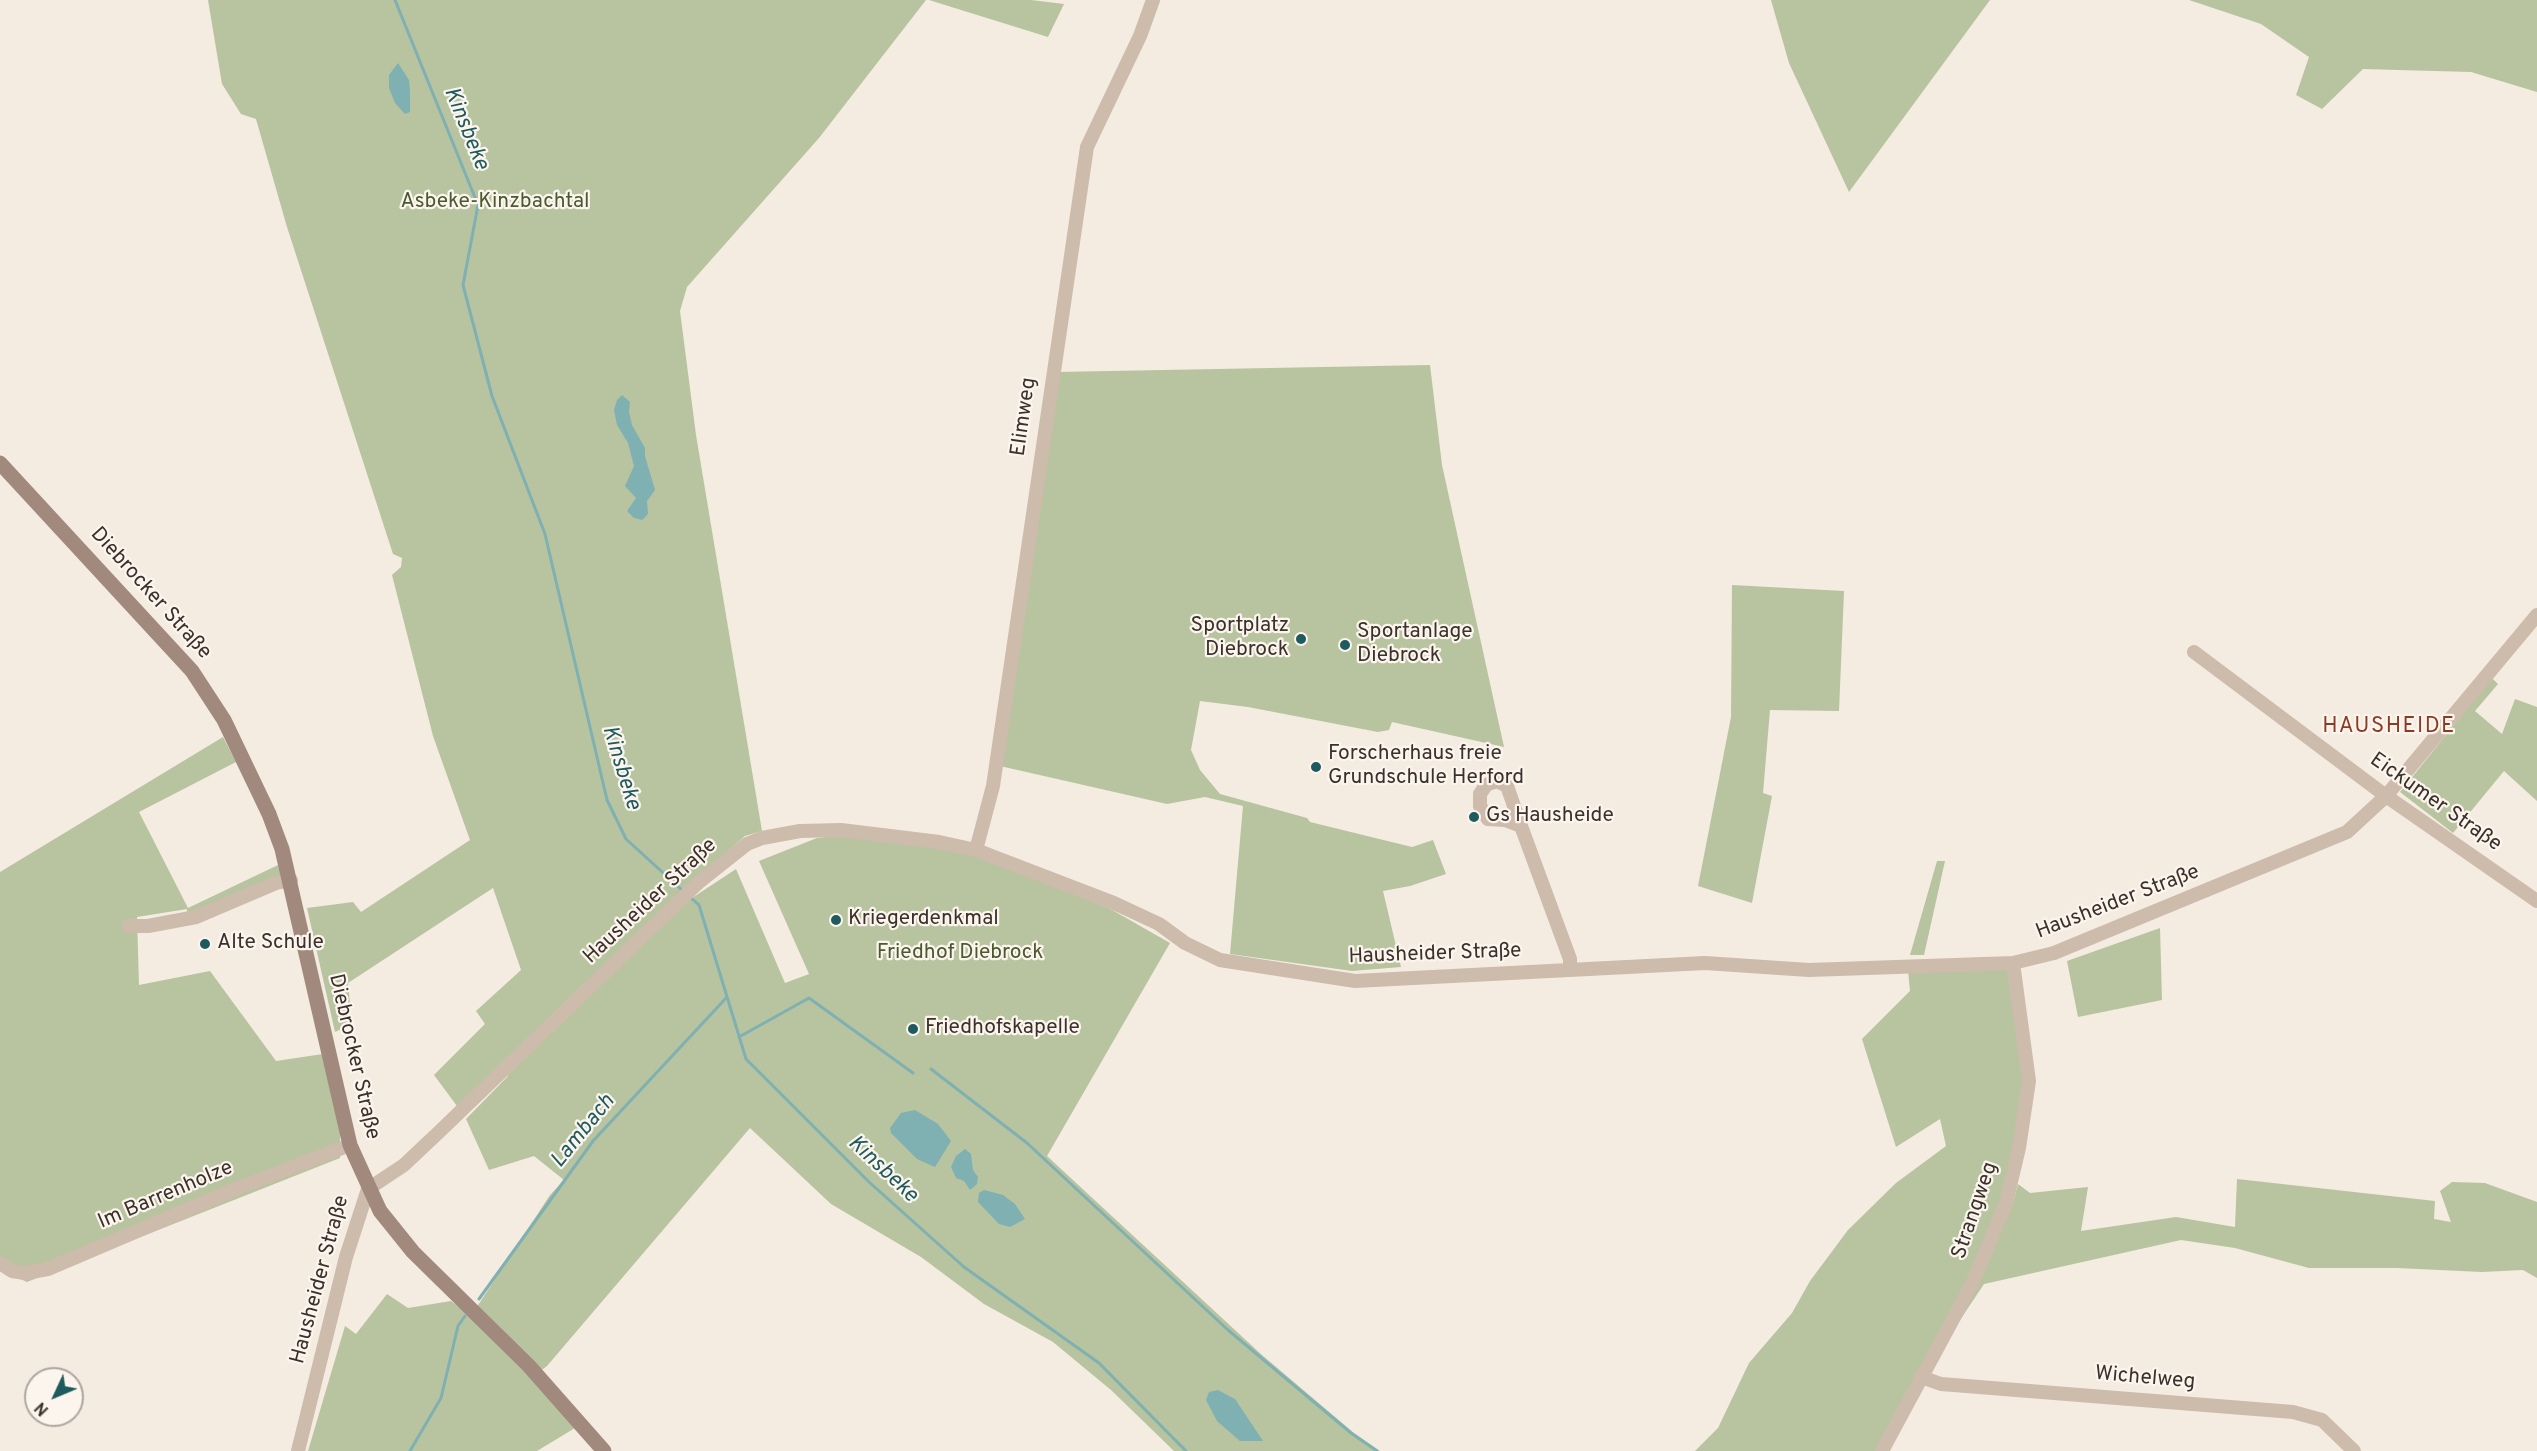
<!DOCTYPE html>
<html>
<head>
<meta charset="utf-8">
<style>
	body { margin:0 }
	#map { position:relative; width:2537px; height:1451px; overflow:hidden; background:#f4ebe1; font-family:Overpass,sans-serif }
	canvas { display:block }
	.north { position:absolute; left:24px; top:1367px; width:60px; height:60px; box-sizing:border-box; background:#fbf5ee; border:2px solid #aea6a0; border-radius:50%; rotate:226deg; font-size:16px; font-weight:700; line-height:24px; text-align:center; color:#3b302b }
	.north::after { content:''; display:block; margin:auto; width:21px; height:27px; background:#1f5a5e; clip-path:polygon(50% 0,100% 100%,50% 72%,0 100%) }
</style>
</head>
<body>
<div id="map">
<canvas width="2537" height="1451"></canvas>
<div class="north">N</div>
</div>
<script>
const context = document.querySelector('canvas').getContext('2d');
context.lineJoin = 'round';
function paint(path, color) { context.fillStyle = color; context.fill(path, 'evenodd'); }
const poly = rows => new Path2D(rows.map(r => 'M' + r).join(''));
function trace(path, color, width, dash) { context.strokeStyle = color; context.lineWidth = width; context.lineCap = dash ? 'butt' : 'round'; context.setLineDash(dash || []); context.stroke(path); }
function drawText(font, color, halo, rows, align = 'center') {
  context.font = font + ' Overpass,sans-serif'; context.lineWidth = 4.5; context.setLineDash([]); context.textBaseline = 'middle'; context.strokeStyle = halo; context.fillStyle = color; for (const [text, x, y, turn = 0] of rows) {
    context.save(); context.translate(x, y); context.rotate((+turn || 0) * Math.PI / 180); context.textAlign = isNaN(turn) ? turn : align; if (halo) context.strokeText(text, 0, 0); context.fillText(text, 0, 0); context.restore();
  }
}
paint(poly([
	[208,0,926,0,819,138,687,287,680,311,696,435,762,831,745,836,683,890,692,898,736,869,785,983,809,974,759,861,817,838,846,835,938,844,984,855,1107,907,1170,943,1047,1156,1262,1355,1354,1433,1380,1451,1174,1451,1111,1390,1053,1342,984,1304,921,1257,831,1204,750,1128,547,1366,531,1378,575,1428,537,1451,308,1451,345,1326,356,1334,387,1294,408,1308,451,1301,471,1316,550,1195,564,1180,534,1156,489,1170,466,1119,508,1076,507,1073,457,1106,434,1075,485,1024,476,1011,521,970,493,888,348,983,352,1024,335,1032,307,908,353,902,361,912,470,840,433,736,392,575,401,567,402,558,393,554,287,227,256,119,241,114,222,84],
	[929,0,1031,0,1064,4,1048,37],
	[1771,0,1990,0,1849,192,1789,63],
	[2189,0,2537,0,2537,92,2471,72,2363,69,2322,109,2296,95,2309,57,2261,24],
	[1430,365,1442,465,1504,747,1392,722,1389,730,1378,732,1248,707,1200,701,1191,750,1200,770,1220,794,1307,818,1310,822,1412,847,1433,840,1446,874,1410,886,1383,891,1401,967,1352,971,1230,954,1243,806,1205,797,1167,804,1000,766,1057,372],
	[1732,585,1844,591,1839,711,1770,710,1763,793,1772,796,1752,903,1698,886,1731,717],
	[2492,678,2498,684,2475,711,2502,734,2515,699,2537,707,2537,801,2504,771,2453,833,2400,792],
	[223,737,236,762,139,812,188,908,278,865,283,877,187,914,187,909,137,917,139,985,210,971,276,1061,323,1054,340,1130,340,1158,27,1282,0,1270,0,872],
	[1937,861,1945,861,1924,955,1910,955],
	[2160,928,2162,1000,2078,1017,2067,961],
	[2009,965,2024,1084,2012,1206,2018,1184,2030,1193,2088,1187,2081,1231,2176,1217,2235,1227,2237,1179,2435,1201,2434,1219,2451,1222,2440,1191,2452,1182,2485,1183,2537,1202,2537,1278,2523,1270,2482,1272,2397,1268,2309,1268,2235,1248,2181,1240,1984,1284,1922,1377,1880,1451,1695,1451,1718,1428,1749,1363,1792,1313,1810,1281,1848,1230,1896,1183,1946,1146,1940,1119,1896,1147,1862,1039,1910,991,1908,970]
]), '#b8c4a0');
paint(poly([
	[398,63,409,80,410,91,410,112,405,114,395,103,389,88,389,75],
	[622,395,630,402,629,412,632,425,645,448,645,456,655,490,647,501,648,514,642,520,634,518,627,511,636,498,625,486,634,466,628,443,617,425,614,410,617,400],
	[915,1110,938,1124,951,1141,935,1167,917,1159,891,1133,890,1128,901,1113],
	[965,1149,971,1154,973,1170,978,1177,977,1184,970,1190,964,1181,956,1178,951,1167,956,1156],
	[984,1190,1003,1195,1015,1204,1025,1219,1010,1227,999,1224,978,1202,979,1193],
	[1218,1390,1235,1399,1263,1441,1240,1441,1217,1421,1206,1400,1209,1392]
]), '#7fb0b2');
trace(poly([
	[395,0,478,205,463,285,492,396,545,534,607,800,626,839,683,891],
	[690,897,699,905,746,1059,869,1182,964,1267,1099,1363,1186,1451],
	[739,1037,809,998,913,1073],
	[931,1069,1027,1143,1228,1330,1351,1433,1377,1451],
	[479,1299,593,1141,727,997],
	[410,1451,441,1398,458,1326,465,1316]
]), '#7fb0b2', 3);
trace(poly([
	[2194,652,2386,796,2537,901],
	[1521,826,1505,820,1488,819,1480,806,1480,794,1486,785,1497,781,1507,786,1521,826,1570,959,1570,969],
	[976,850,993,786,1087,147,1140,36,1153,0],
	[129,926,148,926,196,917,276,883,291,880],
	[0,1263,12,1271,25,1273,48,1269,238,1188,350,1145],
	[1921,1377,1941,1384,2293,1412,2322,1420,2354,1451],
	[298,1451,346,1257,368,1189,404,1165,439,1132,699,882,747,844,762,838,800,831,841,830,939,842,976,850,1114,903,1159,924,1185,943,1220,960,1355,981,1705,963,1809,970,2013,963,2054,953,2347,832,2386,796,2537,615],
	[1882,1451,1973,1282,2006,1203,2019,1148,2029,1081,2013,963]
]), '#cdbbac', 14);
trace(poly([
	[0,463,192,671,224,720,269,814,282,849,350,1145,380,1211,413,1252,529,1366,604,1451]
]), '#a18a7d', 15);
for (const [x, y, r, color] of [
	[1301,639,6,"#1f5a5e"],
	[1345,645,6,"#1f5a5e"],
	[1316,767,6,"#1f5a5e"],
	[1474,817,6,"#1f5a5e"],
	[836,920,6,"#1f5a5e"],
	[205,944,6,"#1f5a5e"],
	[913,1029,6,"#1f5a5e"]
]) { const dot = new Path2D(); dot.arc(x, y, r, 0, 2 * Math.PI); context.fillStyle = color; context.fill(dot); trace(dot, '#fbf5ee', 2); }
drawText('21px', '#4a5a2e', '#fbf5ee', [
	["Asbeke-Kinzbachtal",495,203],
	["Friedhof Diebrock",960,954]
]);
drawText('21px', '#3b302b', '#fbf5ee', [
	["Elimweg",1025,417,-82],
	["Diebrocker Straße",150,594,48],
	["Eickumer Straße",2435,803,35],
	["Hausheider Straße",651,902,-43],
	["Hausheider Straße",2118,903,-21],
	["Hausheider Straße",1435,955,-2],
	["Diebrocker Straße",353,1057,77],
	["Im Barrenholze",166,1196,-23],
	["Strangweg",1976,1211,-71],
	["Hausheider Straße",321,1280,-75],
	["Wichelweg",2145,1379,5]
]);
drawText('21px', '#3b302b', '#fbf5ee', [
	["Sportplatz",1289,627,"right"],
	["Diebrock",1289,651,"right"],
	["Sportanlage",1357,633],
	["Diebrock",1357,657],
	["Forscherhaus freie",1328,755],
	["Grundschule Herford",1328,779],
	["Gs Hausheide",1486,817],
	["Kriegerdenkmal",848,920],
	["Alte Schule",217,944],
	["Friedhofskapelle",925,1029]
], 'left');
drawText('italic 22px', '#1f5a5e', '#fbf5ee', [
	["Kinsbeke",465,129,68],
	["Kinsbeke",620,768,73],
	["Lambach",584,1132,-51],
	["Kinsbeke",882,1170,43]
]);
context.letterSpacing = '1.5px';
drawText('22px', '#8c3b22', '#fbf5ee', [
	["HAUSHEIDE",2389,728]
]);
context.letterSpacing = '0px';
</script>
</body>
</html>
